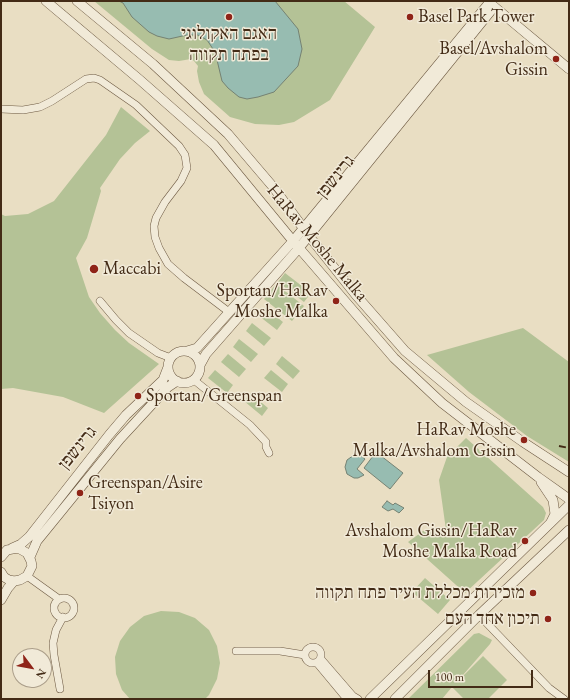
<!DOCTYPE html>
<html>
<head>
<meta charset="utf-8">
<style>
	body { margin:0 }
	#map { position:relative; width:570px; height:700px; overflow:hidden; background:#e9dec3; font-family:"EB Garamond",serif }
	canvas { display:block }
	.frame { position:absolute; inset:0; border:2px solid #432b16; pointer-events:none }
	.north { position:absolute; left:12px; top:648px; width:40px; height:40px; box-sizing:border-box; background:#f1ead8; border:1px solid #ab9e8a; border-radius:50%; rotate:122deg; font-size:11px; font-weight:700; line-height:16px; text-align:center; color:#432b16 }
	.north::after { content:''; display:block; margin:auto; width:14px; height:18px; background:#8f2418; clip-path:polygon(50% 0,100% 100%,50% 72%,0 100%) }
	.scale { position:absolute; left:428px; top:670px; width:105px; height:18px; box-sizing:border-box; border:2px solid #432b16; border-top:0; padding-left:5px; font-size:12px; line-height:14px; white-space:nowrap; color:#432b16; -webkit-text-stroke:3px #f1ead8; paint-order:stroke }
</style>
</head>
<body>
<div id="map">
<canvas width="570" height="700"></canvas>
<div class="frame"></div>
<div class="north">N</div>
<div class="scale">100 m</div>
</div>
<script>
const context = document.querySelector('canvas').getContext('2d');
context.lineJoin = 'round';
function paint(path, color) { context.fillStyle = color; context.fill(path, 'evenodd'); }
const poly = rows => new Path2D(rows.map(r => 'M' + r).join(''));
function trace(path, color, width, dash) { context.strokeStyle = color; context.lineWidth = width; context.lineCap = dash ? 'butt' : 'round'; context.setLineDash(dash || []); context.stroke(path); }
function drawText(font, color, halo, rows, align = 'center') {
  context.font = font + ' "EB Garamond","Frank Ruhl Libre",serif'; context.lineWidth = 3; context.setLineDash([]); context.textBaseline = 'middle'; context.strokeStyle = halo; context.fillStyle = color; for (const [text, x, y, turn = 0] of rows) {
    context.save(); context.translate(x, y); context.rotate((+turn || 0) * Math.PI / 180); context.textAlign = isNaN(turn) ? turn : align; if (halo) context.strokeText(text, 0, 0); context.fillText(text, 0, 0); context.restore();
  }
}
paint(poly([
	[94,1,344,1,375,27,330,100,294,122,279,125,255,124,230,117,204,94,199,82,197,71,198,66,194,61,191,59,179,61,169,60,152,49],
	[121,107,150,131,135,143,120,159,100,188,101,191,87,238,76,258,89,297,100,313,115,330,129,343,159,364,104,413,63,397,13,388,1,389,1,214,5,216,28,214,54,201,106,135],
	[285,273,311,293,304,302,278,282],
	[276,284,304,306,292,321,264,299],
	[265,308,283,322,277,330,259,316],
	[252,323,271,338,264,346,246,331],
	[523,328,569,362,569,462,527,436,469,392,427,355],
	[239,339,258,354,251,362,233,347],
	[228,354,246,369,239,377,221,362],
	[282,356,300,371,293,379,276,364],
	[215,370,233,385,227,393,208,378],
	[271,370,288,384,282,392,264,378],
	[250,393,268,408,262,416,244,401],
	[466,438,543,507,546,513,544,520,465,593,408,542,423,531,446,530,439,480,447,457],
	[425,578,450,600,438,614,412,592],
	[161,611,179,612,195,618,209,630,217,646,220,663,217,679,209,695,205,699,130,699,122,690,116,674,115,657,120,641,130,627,144,616],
	[479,633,492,640,490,644,456,683,483,656,507,680,488,699,464,699,452,687,442,699,408,699,474,634]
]), '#b4c296');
const water = poly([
	[119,1,275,1,298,29,302,49,298,66,274,92,258,97,247,99,239,97,228,88,222,81,217,60,213,49,207,40,198,35,187,35,169,39,157,36,149,32,132,17,123,3,119,1],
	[376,452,403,473,390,489,364,468,376,452],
	[354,455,361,456,365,459,357,469,364,475,358,478,354,478,347,474,345,467,347,460,354,455],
	[387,501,393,505,395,503,404,508,399,513,393,509,388,511,382,507,387,501]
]);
paint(water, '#97bcb1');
trace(water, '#758273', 1);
const minor = poly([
	[1,109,23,110,40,107,52,101,86,79,94,78,100,80,136,105,179,146,185,155,187,168,181,181,165,202,156,218,154,226,155,237,159,248,168,264,184,278,229,312],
	[100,301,116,320,129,333,158,353,171,358],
	[194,380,250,425,266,442,266,447,269,453],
	[27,576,59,599],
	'54 608a10 10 0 1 1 20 0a10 10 0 1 1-20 0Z',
	[479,615,549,688,564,699],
	'305 655a8 8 0 1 1 16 0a8 8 0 1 1-16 0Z',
	[236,651,280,651,305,655],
	[321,659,353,696,358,699],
	[317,663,347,699],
	[60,689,54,655,53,643,56,630,63,617]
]);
const tertiary = poly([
	[46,1,140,80,214,145,293,241,394,358,442,403,538,477,569,499],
	[77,1,153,64,228,134,274,188,309,236,355,294,405,351,466,402,523,442,569,472],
	[491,4,569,69],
	[187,351,197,348,293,241,489,3],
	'168 367a16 16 0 1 1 32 0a16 16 0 1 1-32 0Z',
	[200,365,206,354,299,248,494,7],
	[541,482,553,500,555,514,551,522],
	[12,548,21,544,29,537,109,435,126,415,163,380,168,367],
	[1,557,7,550,18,548,27,553,31,561,32,566,27,576,20,580,14,581,9,580,4,577,1,572],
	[30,557,37,541,120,439,168,387,177,381],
	[1,600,8,588,14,581],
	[370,699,569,505],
	[395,699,479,615,569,530]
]);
trace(minor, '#6c5841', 8);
trace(tertiary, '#6c5841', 10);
trace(minor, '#f1ead8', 7);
trace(tertiary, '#f1ead8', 9);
trace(poly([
	[559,446,569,448]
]), '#432b16', 2, [7, 7]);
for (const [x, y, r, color] of [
	[229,17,4,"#8f2418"],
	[410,17,4,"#8f2418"],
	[556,59,4,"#8f2418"],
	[94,269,5,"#8f2418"],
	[336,301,4,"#8f2418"],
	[138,396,4,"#8f2418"],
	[524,440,4,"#8f2418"],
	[80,493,4,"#8f2418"],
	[525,541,4,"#8f2418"],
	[533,593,4,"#8f2418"],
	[548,619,4,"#8f2418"]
]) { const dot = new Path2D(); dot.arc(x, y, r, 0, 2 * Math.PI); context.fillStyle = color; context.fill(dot); trace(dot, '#f1ead8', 1.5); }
drawText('18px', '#432b16', '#f1ead8', [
	["Basel Park Tower",418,17,"left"],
	["האגם האקולוגי",229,34,"center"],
	["בפתח תקווה",229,55,"center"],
	["Basel/Avshalom",548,49],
	["Gissin",548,70],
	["Maccabi",103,269,"left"],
	["Sportan/HaRav",328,291],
	["Moshe Malka",328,312],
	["Sportan/Greenspan",146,396,"left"],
	["HaRav Moshe",516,430],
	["Malka/Avshalom Gissin",516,451],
	["Greenspan/Asire",88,483,"left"],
	["Tsiyon",88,504,"left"],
	["Avshalom Gissin/HaRav",517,531],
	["Moshe Malka Road",517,552],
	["מזכירות מכללת העיר פתח תקווה",525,593],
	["תיכון אחד העם",540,619]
], 'right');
drawText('18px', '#432b16', '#f1ead8', [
	["גרינשפן",336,177,-51],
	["HaRav Moshe Malka",317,243,50],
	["גרינשפן",78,448,-51]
]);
</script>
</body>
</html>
